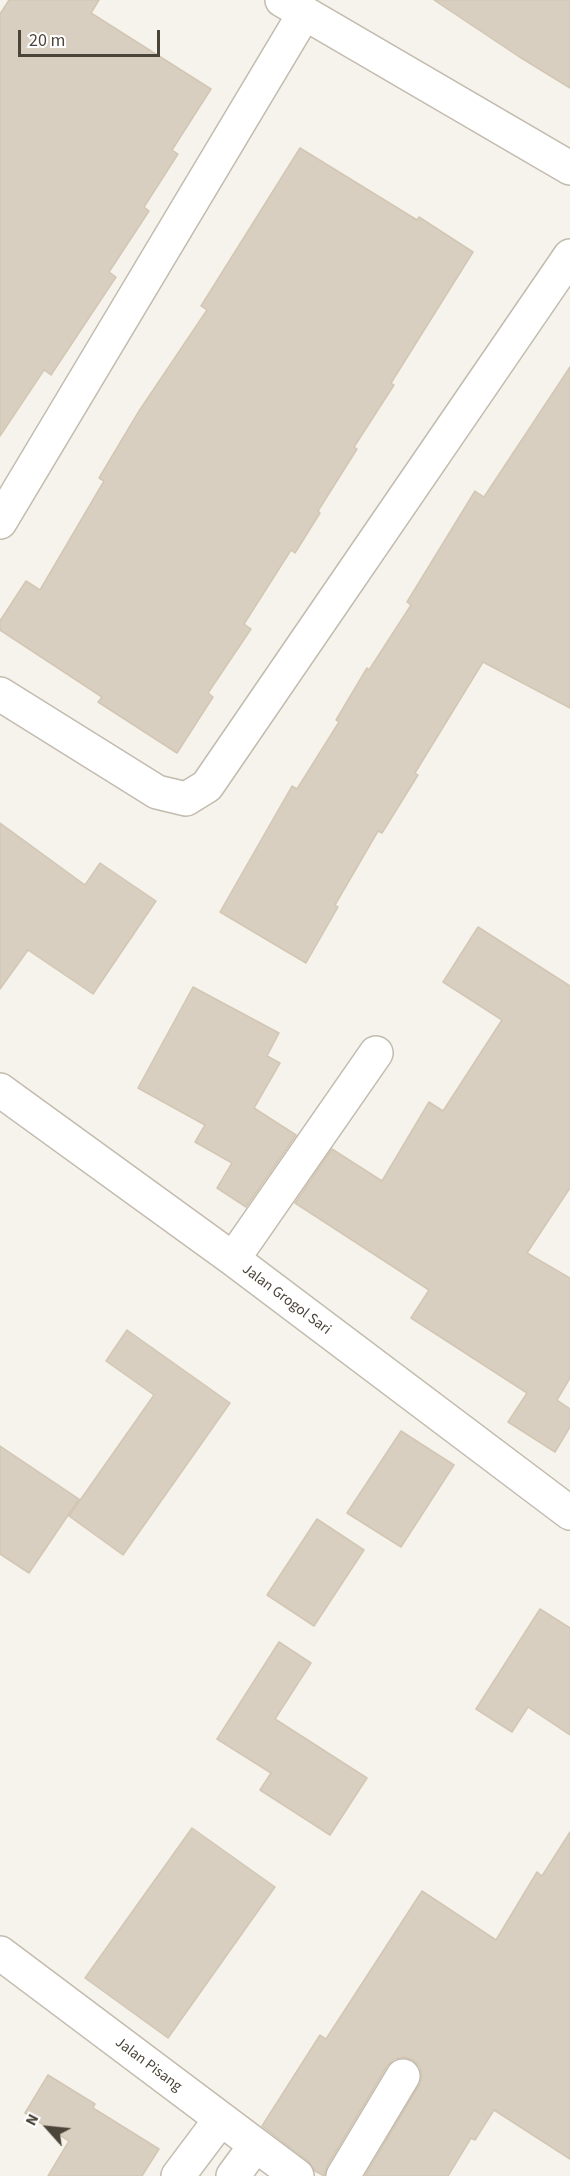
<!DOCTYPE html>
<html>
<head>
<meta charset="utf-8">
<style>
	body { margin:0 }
	#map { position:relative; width:570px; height:2176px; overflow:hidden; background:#f6f3ec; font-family:"Source Sans 3",sans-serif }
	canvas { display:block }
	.north { position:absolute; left:18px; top:2098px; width:60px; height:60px; -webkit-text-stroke:4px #fff; paint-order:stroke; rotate:297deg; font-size:16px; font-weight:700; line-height:24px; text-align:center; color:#4b4439 }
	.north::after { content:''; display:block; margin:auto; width:21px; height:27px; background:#4b4439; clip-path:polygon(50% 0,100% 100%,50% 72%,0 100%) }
	.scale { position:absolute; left:18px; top:30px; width:142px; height:27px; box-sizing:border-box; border:3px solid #4b4439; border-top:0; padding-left:8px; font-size:18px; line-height:21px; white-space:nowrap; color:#4b4439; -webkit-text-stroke:4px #fff; paint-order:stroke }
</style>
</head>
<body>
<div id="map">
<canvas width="570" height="2176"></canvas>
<div class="north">N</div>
<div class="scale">20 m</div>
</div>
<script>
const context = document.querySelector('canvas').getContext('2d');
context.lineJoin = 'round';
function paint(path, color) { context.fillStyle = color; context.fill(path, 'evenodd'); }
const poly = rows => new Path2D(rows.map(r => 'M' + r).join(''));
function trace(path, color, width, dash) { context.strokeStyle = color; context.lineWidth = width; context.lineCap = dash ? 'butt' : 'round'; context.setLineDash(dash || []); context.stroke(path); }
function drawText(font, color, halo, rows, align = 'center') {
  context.font = font + ' "Source Sans 3",sans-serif'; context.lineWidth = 5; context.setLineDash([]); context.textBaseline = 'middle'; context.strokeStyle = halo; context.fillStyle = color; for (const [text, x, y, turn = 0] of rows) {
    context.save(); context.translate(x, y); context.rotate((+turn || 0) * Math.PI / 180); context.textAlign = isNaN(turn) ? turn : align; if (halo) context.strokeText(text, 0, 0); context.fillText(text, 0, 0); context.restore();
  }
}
const building = poly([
	[9,0,99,0,91,13,211,89,172,150,178,154,144,207,149,211,109,272,116,277,51,375,44,370,0,436,0,14,9,0],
	[434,0,570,0,570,88,518,56,434,0],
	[300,148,417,220,419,217,473,252,391,383,394,385,354,447,357,449,318,511,320,513,295,553,291,550,244,624,251,629,208,693,213,697,177,753,98,702,102,697,0,630,0,621,26,581,40,590,104,481,99,478,139,411,207,310,201,306,300,148],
	[570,367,570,708,483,662,415,773,418,775,382,833,378,831,335,905,338,907,306,963,220,912,292,786,297,789,339,722,336,720,367,668,369,670,411,605,407,602,475,491,484,497,570,367],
	[0,823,85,885,100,863,156,901,93,994,28,950,0,989,0,823],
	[478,927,570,986,570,1188,527,1253,570,1278,570,1378,557,1400,570,1409,570,1427,555,1452,508,1422,527,1393,411,1318,429,1290,295,1203,332,1149,382,1181,429,1102,443,1111,502,1020,443,982,478,927],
	[193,987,279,1033,267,1056,280,1063,254,1108,296,1135,246,1207,217,1188,232,1163,195,1142,205,1125,138,1088,193,987],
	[127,1330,230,1403,123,1555,69,1516,154,1395,106,1361,127,1330],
	[401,1431,454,1465,401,1547,347,1513,401,1431],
	[0,1446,79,1499,29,1573,0,1554,0,1446],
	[317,1519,364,1550,314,1626,267,1595,317,1519],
	[540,1609,570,1628,570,1735,528,1707,512,1732,476,1709,540,1609],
	[279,1642,311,1663,275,1719,367,1778,330,1835,260,1790,271,1773,217,1739,279,1642],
	[192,1828,275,1887,168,2038,85,1978,192,1828],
	[570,1832,570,2159,494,2110,475,2140,471,2138,448,2176,365,2176,419,2085,422,2077,420,2067,413,2060,404,2057,394,2059,387,2066,327,2166,324,2176,315,2171,308,2161,262,2126,320,2035,326,2039,422,1891,496,1940,537,1872,542,1876,570,1832],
	[48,2075,95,2104,93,2108,159,2149,142,2176,48,2176,69,2141,25,2113,48,2075]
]);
paint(building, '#d8cfc1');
trace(building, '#d3c7b4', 1.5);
const street = poly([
	[282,0,570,168],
	[0,522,304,14],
	[0,694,157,792,186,799,207,786,570,256],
	[0,1090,233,1259,570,1513],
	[233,1259,376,1053],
	[0,1953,297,2176],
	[178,2176,220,2120],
	[233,2176,255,2146],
	[343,2176,403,2076]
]);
trace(street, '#c2bbae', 36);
trace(street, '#fff', 33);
drawText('15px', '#4b4439', '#fff', [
	["Jalan Grogol Sari",286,1300,37],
	["Jalan Pisang",148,2065,37]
]);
</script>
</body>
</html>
